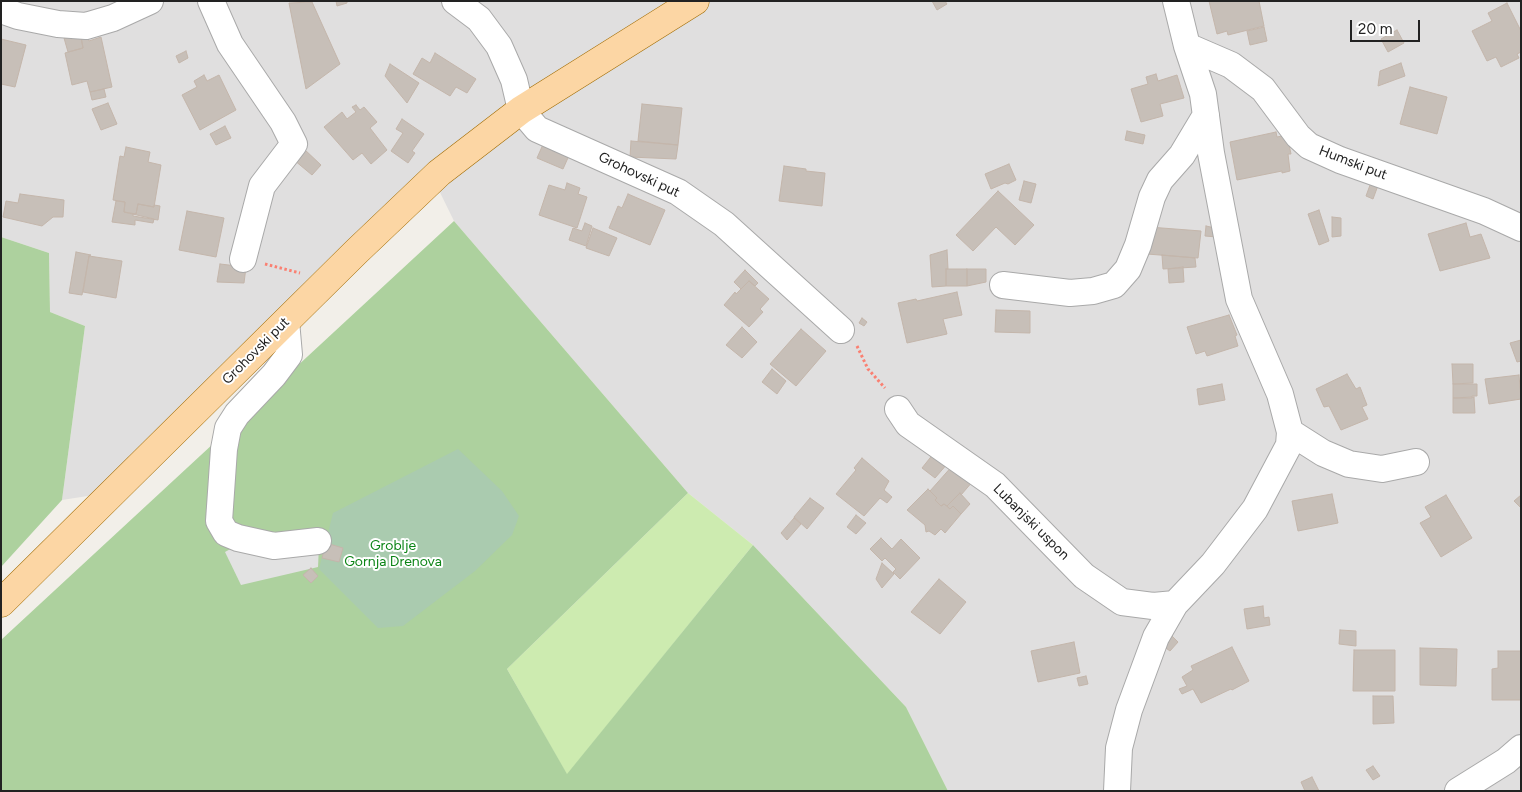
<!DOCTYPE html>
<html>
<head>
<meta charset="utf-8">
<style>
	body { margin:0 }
	#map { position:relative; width:1522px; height:792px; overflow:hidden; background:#f2efe9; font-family:Figtree,sans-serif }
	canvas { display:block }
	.frame { position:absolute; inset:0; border:2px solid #222; pointer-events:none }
	.scale { position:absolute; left:1350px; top:20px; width:70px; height:22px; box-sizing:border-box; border:2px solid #222; border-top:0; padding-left:6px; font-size:15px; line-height:18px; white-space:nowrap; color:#222; -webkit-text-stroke:4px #fff; paint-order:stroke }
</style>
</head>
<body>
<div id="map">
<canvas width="1522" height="792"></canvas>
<div class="frame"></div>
<div class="scale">20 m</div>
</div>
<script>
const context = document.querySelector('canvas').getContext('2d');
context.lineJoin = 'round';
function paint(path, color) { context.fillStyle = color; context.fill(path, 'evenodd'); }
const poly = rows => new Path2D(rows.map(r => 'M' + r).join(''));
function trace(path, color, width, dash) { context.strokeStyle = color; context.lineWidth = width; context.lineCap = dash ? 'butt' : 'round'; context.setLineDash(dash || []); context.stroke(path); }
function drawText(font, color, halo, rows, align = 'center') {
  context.font = font + ' Figtree,sans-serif'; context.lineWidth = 4; context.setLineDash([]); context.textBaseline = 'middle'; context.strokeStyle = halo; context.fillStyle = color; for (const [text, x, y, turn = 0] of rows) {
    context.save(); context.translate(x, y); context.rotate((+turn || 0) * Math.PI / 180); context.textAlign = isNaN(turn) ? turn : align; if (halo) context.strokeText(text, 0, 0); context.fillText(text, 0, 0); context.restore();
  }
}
paint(poly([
	[1,1,1521,1,1521,791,948,791,906,707,753,545,688,493,454,221,427,166,94,495,62,500,85,326,50,312,49,253,1,237]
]), '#e0dfdf');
paint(poly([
	[688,493,753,545,567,775,507,669]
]), '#cdebb0');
paint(poly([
	[454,221,688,493,507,669,567,774,753,545,906,707,948,791,1,791,1,640],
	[1,237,49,253,50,312,85,326,62,500,1,567]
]), '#add19e');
paint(poly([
	[458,449,502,491,519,516,512,535,475,571,403,626,378,628,319,569,333,513]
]), '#aacbaf');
paint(poly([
	[241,543,319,546,318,567,241,585,225,552]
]), '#e2e2e2');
const building = poly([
	[336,1,347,1,347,3,337,6,336,1],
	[932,1,945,1,947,4,937,10,932,1],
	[1209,1,1259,1,1264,26,1228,35,1227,31,1217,34,1209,1],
	[312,2,340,64,306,89,289,3,312,2],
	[1507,3,1521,31,1521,52,1517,54,1519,58,1501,67,1496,57,1487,61,1472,31,1492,21,1488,13,1507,3],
	[1264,27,1267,41,1250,45,1247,31,1264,27],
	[1397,30,1404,43,1388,52,1381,39,1397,30],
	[87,36,89,41,101,37,112,87,90,92,87,81,72,85,65,53,83,48,81,37,87,36],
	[81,37,83,48,68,52,64,38,81,37],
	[1,39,26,45,15,87,1,84,1,39],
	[186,51,188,58,179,63,176,56,186,51],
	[435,53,476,79,467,93,456,87,450,96,413,74,422,58,430,63,435,53],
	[1401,63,1405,76,1378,86,1380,71,1401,63],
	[390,64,419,83,407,103,385,76,390,64],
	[1156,74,1158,81,1177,75,1184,98,1160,104,1163,116,1141,122,1131,89,1148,84,1146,77,1156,74],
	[204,75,207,81,219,75,236,110,200,130,182,95,197,87,194,81,204,75],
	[1410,87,1447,97,1437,134,1400,124,1410,87],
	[104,89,106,97,92,100,90,92,104,89],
	[108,103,117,124,101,130,92,109,108,103],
	[642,104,682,108,678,145,638,141,642,104],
	[356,105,360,110,364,107,377,122,370,128,387,150,371,164,362,153,353,160,324,127,342,112,347,119,356,112,352,107,356,105],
	[402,119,424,134,412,151,415,153,408,163,391,151,403,133,396,129,402,119],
	[225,126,231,138,216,145,210,134,225,126],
	[1127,131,1145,135,1143,144,1125,140,1127,131],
	[1276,132,1277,137,1287,135,1291,154,1288,154,1290,171,1282,173,1282,171,1237,180,1230,142,1276,132],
	[545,140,571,151,563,169,537,158,545,140],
	[631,141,678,145,676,159,630,157,631,141],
	[126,147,150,152,148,162,161,165,154,207,138,204,136,214,124,212,125,202,113,200,120,156,124,157,126,147],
	[304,149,321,165,312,175,294,160,304,149],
	[1009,164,1016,180,1008,184,1005,183,991,189,985,174,1009,164],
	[784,166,806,169,806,171,825,173,822,206,779,201,784,166],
	[1373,177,1380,180,1373,199,1366,196,1373,177],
	[1024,181,1036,184,1031,203,1019,200,1024,181],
	[567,183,580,188,578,194,587,197,577,228,539,215,549,185,565,190,567,183],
	[998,191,1034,225,1015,245,996,227,973,251,956,235,998,191],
	[20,194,64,200,63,217,53,217,42,226,3,217,6,201,18,203,20,194],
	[628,194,665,210,650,245,609,228,618,206,622,208,628,194],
	[116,201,125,202,124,212,154,219,153,223,135,220,135,225,112,222,116,201],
	[138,204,154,207,154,205,160,206,158,220,133,216,133,214,136,214,138,204],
	[1319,210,1329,241,1319,245,1308,214,1319,210],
	[187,211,224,218,216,257,179,250,187,211],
	[1332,217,1341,218,1341,236,1332,237,1332,217],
	[585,223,592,226,586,246,569,240,573,228,582,231,585,223],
	[1466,223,1470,237,1481,234,1490,258,1440,271,1428,234,1466,223],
	[1206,226,1215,228,1217,237,1205,236,1206,226],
	[1149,227,1201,231,1198,258,1147,254,1149,227],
	[593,228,617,238,609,256,586,248,593,228],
	[947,250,948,269,946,269,946,286,932,287,930,255,947,250],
	[76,252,91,255,89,256,82,295,69,293,76,252],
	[1162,255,1195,258,1196,267,1163,269,1162,255],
	[89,256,122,261,116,298,83,292,89,256],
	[220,264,246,267,244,283,217,282,220,264],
	[1183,267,1184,282,1169,283,1168,269,1183,267],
	[946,269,967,269,967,286,946,286,946,269],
	[967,269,986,269,986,282,967,286,967,269],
	[745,270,758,283,755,286,749,281,741,289,734,282,745,270],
	[749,281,769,299,760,309,763,312,749,327,724,305,735,292,736,294,749,281],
	[957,292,962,315,943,319,947,334,907,343,898,303,916,299,917,301,957,292],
	[996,310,1030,311,1030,333,995,332,996,310],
	[1229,315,1237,335,1235,336,1238,346,1207,356,1205,351,1196,354,1187,327,1229,315],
	[862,318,867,322,864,326,859,323,862,318],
	[742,327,757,342,742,358,726,345,742,327],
	[801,329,826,351,796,386,770,364,801,329],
	[1521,340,1521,361,1517,362,1510,343,1521,340],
	[1452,364,1473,364,1473,383,1453,384,1452,364],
	[772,369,786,381,777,394,762,382,772,369],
	[1347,374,1356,389,1360,387,1367,405,1362,407,1368,419,1341,430,1329,406,1324,407,1316,389,1347,374],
	[1519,375,1521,399,1489,404,1485,379,1519,375],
	[1222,384,1225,400,1199,405,1197,389,1222,384],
	[1453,384,1477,384,1477,396,1472,396,1472,398,1453,398,1453,384],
	[1474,397,1475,413,1453,413,1453,398,1474,397],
	[934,453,948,463,935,478,922,468,934,453],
	[862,458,889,481,884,490,892,497,887,503,880,498,864,516,836,494,856,470,854,468,862,458],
	[954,464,973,481,961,495,960,493,947,506,944,504,941,506,935,500,937,498,930,491,954,464],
	[928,489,937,498,935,500,941,506,944,504,950,509,953,506,961,514,945,533,941,529,935,535,929,531,926,532,925,525,907,510,928,489],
	[960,493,970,504,961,514,953,506,950,509,947,506,960,493],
	[1332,494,1338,523,1298,531,1292,501,1332,494],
	[1446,495,1472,538,1441,557,1420,523,1431,517,1425,507,1446,495],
	[1521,495,1521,508,1514,501,1521,495],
	[810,498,824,508,807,529,794,517,810,498],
	[856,515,866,523,856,534,847,527,856,515],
	[794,518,801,524,787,540,781,533,794,518],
	[881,538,892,549,901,539,920,558,900,579,893,572,896,569,885,558,882,561,870,549,881,538],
	[326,543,343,548,339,562,322,558,326,543],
	[882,563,894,574,882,588,876,579,882,563],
	[311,568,318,576,311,583,303,575,311,568],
	[939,579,966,602,940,634,911,612,939,579],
	[1263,606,1264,618,1269,617,1270,625,1247,629,1244,609,1263,606],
	[1340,630,1356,631,1356,646,1339,644,1340,630],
	[1172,636,1178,642,1170,651,1163,646,1172,636],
	[1074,642,1080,673,1038,682,1031,651,1074,642],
	[1232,647,1249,681,1232,690,1231,689,1201,703,1193,689,1182,694,1179,689,1187,686,1182,677,1193,670,1191,666,1232,647],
	[1420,648,1457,649,1456,686,1420,685,1420,648],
	[1354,650,1395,650,1395,691,1353,691,1354,650],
	[1498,651,1521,651,1521,700,1492,700,1492,669,1498,668,1498,651],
	[1086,676,1088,684,1079,686,1077,678,1086,676],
	[1373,696,1393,696,1394,723,1373,724,1373,696],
	[1373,766,1380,776,1373,780,1366,770,1373,766],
	[1312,777,1319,791,1305,791,1301,782,1312,777]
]);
paint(building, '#c7bfb8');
trace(building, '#c4b6ab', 1);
const minor = poly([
	[211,1,230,44,283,122,294,144,262,186,243,259],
	[455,1,479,19,499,46,514,80,521,110,537,129,678,192,724,224,841,330],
	[1,10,18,16,58,24,86,26,113,18,150,1],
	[1187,46,1231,65,1263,89,1298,136,1309,146,1340,160,1484,211,1521,228],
	[1003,285,1070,293,1093,291,1114,285,1128,269,1138,245,1152,197,1160,180,1182,155,1206,115],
	[286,321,289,355,274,375,237,414,228,428,224,449,219,521,226,533,238,538,274,546,318,541],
	[898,409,908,424,995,485,1084,576,1122,602,1153,606,1175,604],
	[1290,432,1323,453,1349,464,1382,469,1416,462],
	[1117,791,1119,748,1129,710,1156,637,1175,604,1213,564,1255,509,1289,445,1290,432,1280,394,1239,299,1211,153,1203,94,1187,46,1176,1],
	[1458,791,1506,761,1521,748]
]);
const major = poly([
	[1,603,356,252,439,173,521,110,695,1]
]);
trace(minor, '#a9a9a9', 28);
trace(major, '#a06b00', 29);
trace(poly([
	[265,264,300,273],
	[857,346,868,369,885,388]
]), '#fa8072', 3, [2.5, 2.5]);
trace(minor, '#fff', 26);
trace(major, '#fcd6a4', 28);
drawText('14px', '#222', '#fff', [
	["Humski put",1353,163,21],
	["Grohovski put",639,175,25],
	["Grohovski put",256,351,-45],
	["Lubanjski uspon",1031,522,45]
]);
drawText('14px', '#0c8416', '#fff', [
	["Groblje",393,546],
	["Gornja Drenova",393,562]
]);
</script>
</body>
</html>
